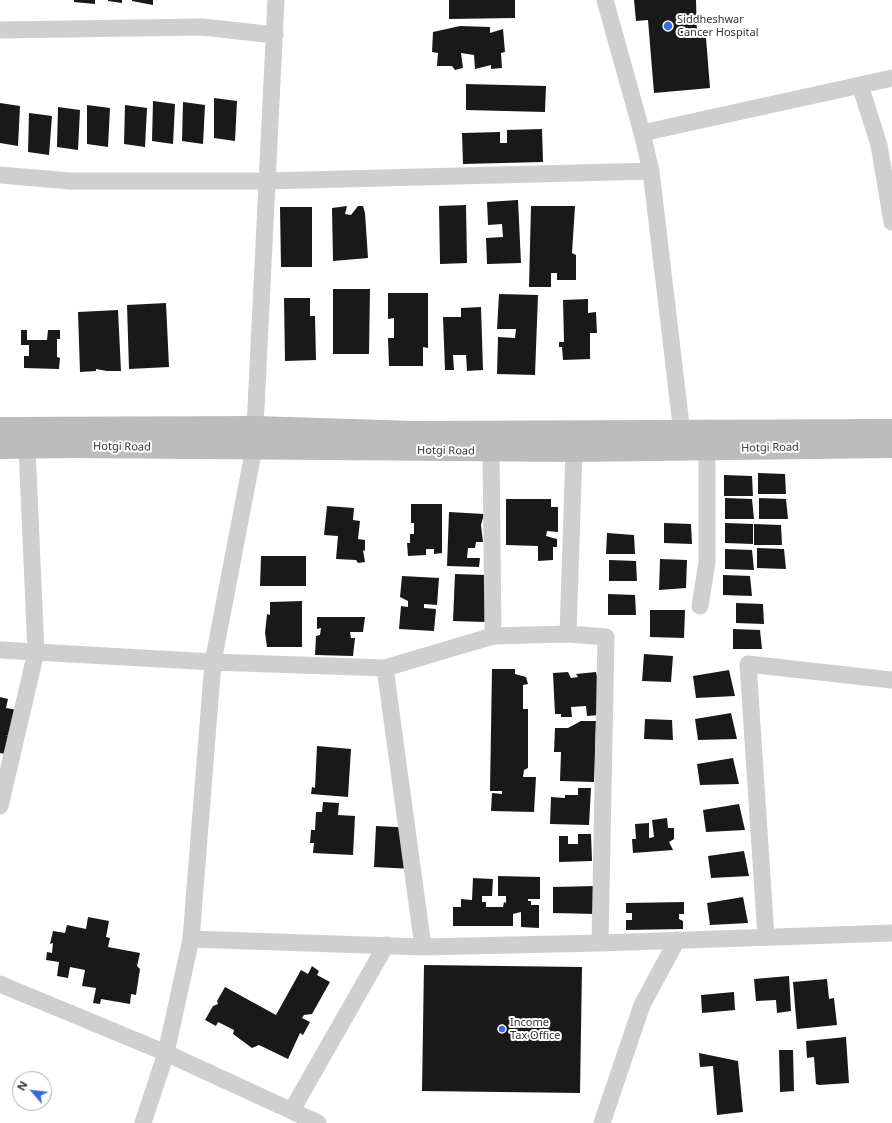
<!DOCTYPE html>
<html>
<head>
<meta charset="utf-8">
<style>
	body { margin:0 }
	#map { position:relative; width:892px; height:1123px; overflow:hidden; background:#fff; font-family:"Noto Sans",sans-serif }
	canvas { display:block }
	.north { position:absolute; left:12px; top:1071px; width:40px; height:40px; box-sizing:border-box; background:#fff; border:1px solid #adadad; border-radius:50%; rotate:298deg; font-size:11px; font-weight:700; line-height:16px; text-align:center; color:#323232 }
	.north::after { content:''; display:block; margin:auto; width:14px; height:18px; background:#3b69e2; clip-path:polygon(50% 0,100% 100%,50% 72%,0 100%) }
</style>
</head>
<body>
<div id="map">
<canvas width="892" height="1123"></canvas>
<div class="north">N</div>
</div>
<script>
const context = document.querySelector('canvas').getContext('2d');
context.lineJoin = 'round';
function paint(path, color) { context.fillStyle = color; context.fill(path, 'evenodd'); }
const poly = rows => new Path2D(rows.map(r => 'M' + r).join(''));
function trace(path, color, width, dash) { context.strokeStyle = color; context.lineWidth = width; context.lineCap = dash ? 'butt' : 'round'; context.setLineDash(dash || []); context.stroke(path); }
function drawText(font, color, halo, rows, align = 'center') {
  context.font = font + ' "Noto Sans",sans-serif'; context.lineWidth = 4; context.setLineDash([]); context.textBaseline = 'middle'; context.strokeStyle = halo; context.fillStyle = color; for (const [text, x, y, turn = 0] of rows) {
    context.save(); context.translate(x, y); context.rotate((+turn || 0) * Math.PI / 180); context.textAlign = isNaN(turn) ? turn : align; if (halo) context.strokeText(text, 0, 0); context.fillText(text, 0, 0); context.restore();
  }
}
paint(poly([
	[74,0,95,0,95,4,74,2],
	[108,0,122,0,122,3,108,1],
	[132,0,153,0,153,5,132,1],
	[449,0,515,0,515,18,449,19],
	[634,0,696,0,697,36,706,38,710,88,654,93,648,20,636,21],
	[460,26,490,27,490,33,503,29,505,52,501,53,502,68,491,69,491,65,475,69,474,55,461,53,463,68,455,70,452,66,437,66,438,53,432,52,433,32],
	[466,84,546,86,545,112,466,110],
	[214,98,237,101,235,141,214,138],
	[153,101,175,104,173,144,152,141],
	[183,102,205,105,203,144,182,141],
	[0,103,20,106,18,146,0,143],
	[87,105,110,108,108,147,87,144],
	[125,105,147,108,145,147,124,144],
	[58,107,80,110,78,150,57,147],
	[29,113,52,116,49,155,28,152],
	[542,129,543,162,463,164,462,133,500,132,500,143,507,143,507,130],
	[518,200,521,263,487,264,486,238,503,237,502,224,488,225,487,202],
	[466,205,467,263,440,264,439,206],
	[347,206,345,214,351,215,358,206,363,206,365,213,368,258,333,261,332,208],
	[531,206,575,206,572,253,576,255,576,280,557,280,557,273,551,273,551,287,529,287],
	[280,207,312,207,312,267,281,267],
	[333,289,370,289,369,354,333,354],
	[388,293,428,293,428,348,423,347,423,366,389,366,388,338,394,338,394,318,388,319],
	[499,294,538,295,535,375,497,374,498,337,515,338,516,329,497,329],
	[284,298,310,298,310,316,315,316,316,360,285,361],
	[588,299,588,313,596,312,597,333,590,333,590,359,563,360,562,347,559,347,559,342,564,342,563,300],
	[166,303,169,367,129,369,127,305],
	[481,307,483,370,467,371,466,355,453,355,454,370,445,370,443,317,461,317,461,308],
	[118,310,121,371,107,371,96,369,96,371,80,372,78,312],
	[21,330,27,330,27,340,47,340,48,330,60,330,60,339,57,339,57,357,60,358,59,369,24,368,24,356,29,356,29,345,21,345],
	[758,473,785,474,786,494,758,494],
	[724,475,752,476,753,496,724,496],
	[725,498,752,499,754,519,725,519],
	[759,498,786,499,788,519,759,519],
	[506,499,551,499,551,507,558,507,558,532,547,531,546,536,557,539,557,547,553,547,553,560,538,561,538,546,506,545],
	[411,504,442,504,442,553,434,554,434,549,426,549,426,555,408,556,407,543,410,543,410,534,414,534,414,523,411,523],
	[327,506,354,508,353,520,360,521,358,539,365,540,365,551,363,550,365,562,358,563,356,560,336,559,338,536,324,535],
	[449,512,484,514,481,525,483,542,476,542,475,548,468,548,467,558,480,558,479,567,447,566],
	[664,523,691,524,692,544,664,543],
	[725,523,753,524,753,544,725,543],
	[754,524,781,525,782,545,754,545],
	[607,533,634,535,635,554,606,554],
	[757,548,784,549,786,569,757,568],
	[725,549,752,550,754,570,725,569],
	[261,556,306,556,306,586,260,586],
	[660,559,687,560,686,588,659,590],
	[609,560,636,561,637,581,609,581],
	[455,574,486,575,485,622,453,621],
	[723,575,750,576,752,596,723,595],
	[402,576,439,578,437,605,424,604,424,608,436,609,434,631,399,629,401,606,408,607,408,601,400,597],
	[608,594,635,595,636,615,608,615],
	[302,601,302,647,267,647,265,633,267,614,270,615,270,602],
	[736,603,763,604,764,624,736,623],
	[650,610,685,610,684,638,650,637],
	[317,617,365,617,363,632,350,632,351,638,355,638,353,656,315,655,316,636,320,635,321,628,317,629],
	[733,629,760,630,762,649,733,649],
	[644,654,673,656,671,682,642,681],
	[492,669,515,669,515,674,526,677,528,684,523,685,523,709,528,709,528,768,524,770,523,777,536,777,534,812,491,811,492,793,502,794,502,791,490,791],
	[729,670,735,696,696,698,693,676],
	[568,672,571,678,578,677,576,674,596,672,597,677,599,677,599,715,587,716,586,706,571,707,572,717,561,717,561,714,555,714,553,673],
	[0,697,8,699,6,708,18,710,14,736,4,735,10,736,6,754,0,753],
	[731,713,737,739,698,740,695,719],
	[645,719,672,720,673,740,644,739],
	[581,721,596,721,594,782,560,781,561,752,554,752,555,728,568,728],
	[317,746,351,749,348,797,311,794,312,787,315,788],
	[733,758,739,784,700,785,697,764],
	[578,788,591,788,589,825,550,824,551,797,565,798,565,795,578,795],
	[323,802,339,803,338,815,355,816,353,855,313,853,314,843,310,843,311,830,315,830,316,812,322,812],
	[739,804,745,830,706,832,703,810],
	[667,818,668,828,674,828,674,839,669,842,673,850,633,853,632,839,636,839,635,824,649,823,649,838,654,837,652,820],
	[376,826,415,828,413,869,374,867],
	[578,834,591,834,592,861,559,862,559,836,568,836,568,844,578,844],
	[744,851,749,876,711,878,708,856],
	[498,876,540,877,540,899,528,899,528,901,531,901,531,905,539,905,539,928,521,927,521,912,513,914,513,926,453,926,453,907,461,907,461,899,472,900,473,878,493,879,492,896,482,896,482,902,486,902,486,907,503,907,504,902,506,903,506,896,498,896],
	[595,886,595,914,553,913,553,887],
	[743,897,748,923,710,925,707,903],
	[684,902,684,914,679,914,679,919,683,921,683,929,626,930,626,920,632,920,632,913,626,913,626,903],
	[88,917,109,921,106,937,110,938,108,947,140,953,137,966,140,969,136,995,131,994,130,1004,101,999,100,1004,93,1003,96,988,82,986,85,970,70,967,68,978,57,976,59,962,46,960,47,952,52,953,53,943,50,944,53,931,65,933,67,925,86,929],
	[424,965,582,967,580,1093,422,1091],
	[312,966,319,971,317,975,330,982,312,1014,304,1015,302,1018,310,1022,303,1035,300,1033,288,1059,259,1045,252,1048,233,1034,234,1030,218,1022,216,1026,205,1020,213,1006,218,1004,217,1001,225,987,276,1015,301,970,308,974],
	[789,976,791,1011,777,1013,776,1000,756,1001,754,979],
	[827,979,829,999,834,998,837,1025,797,1029,793,982],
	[734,992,735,1010,702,1013,701,995],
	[846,1037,849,1083,819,1085,816,1084,814,1057,807,1058,806,1041],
	[779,1050,793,1050,794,1091,780,1092],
	[699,1053,738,1061,743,1112,717,1115,713,1066,700,1067]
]), '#191919');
trace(poly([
	[605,0,642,133,651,171],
	[0,30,202,27,275,35],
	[860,85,879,145,892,222],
	[642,133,892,78],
	[0,175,70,181,267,181,651,171,683,442],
	[27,448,36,652,213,662,385,668,493,636,568,634,606,637,600,943],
	[491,451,493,636],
	[700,606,707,562,707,449],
	[568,634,574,451],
	[0,650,36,652,0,806],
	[385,668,423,947,600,943,892,933],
	[766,937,748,664,892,680],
	[191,939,423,947],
	[0,984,166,1053,318,1123],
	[292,1110,386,945],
	[143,1123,166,1053,191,939,213,662,254,448,276,0],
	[602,1123,642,1005,677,940]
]), '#cfcfcf', 17);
trace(poly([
	[0,428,255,427,415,432,892,430],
	[0,448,73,447,574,451,892,447]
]), '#bcbcbc', 22);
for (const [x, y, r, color] of [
	[668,26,5,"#3b69e2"],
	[502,1029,4,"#3b69e2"]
]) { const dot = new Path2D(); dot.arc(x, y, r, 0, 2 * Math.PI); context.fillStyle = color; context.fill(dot); trace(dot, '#fff', 1.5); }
drawText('11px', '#323232', '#fff', [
	["Siddheshwar",677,20],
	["Cancer Hospital",677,33],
	["Income",510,1023],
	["Tax Office",510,1036]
], 'left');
drawText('11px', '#323232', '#fff', [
	["Hotgi Road",122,447,1],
	["Hotgi Road",770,448,-1],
	["Hotgi Road",446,451,1]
]);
</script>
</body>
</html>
